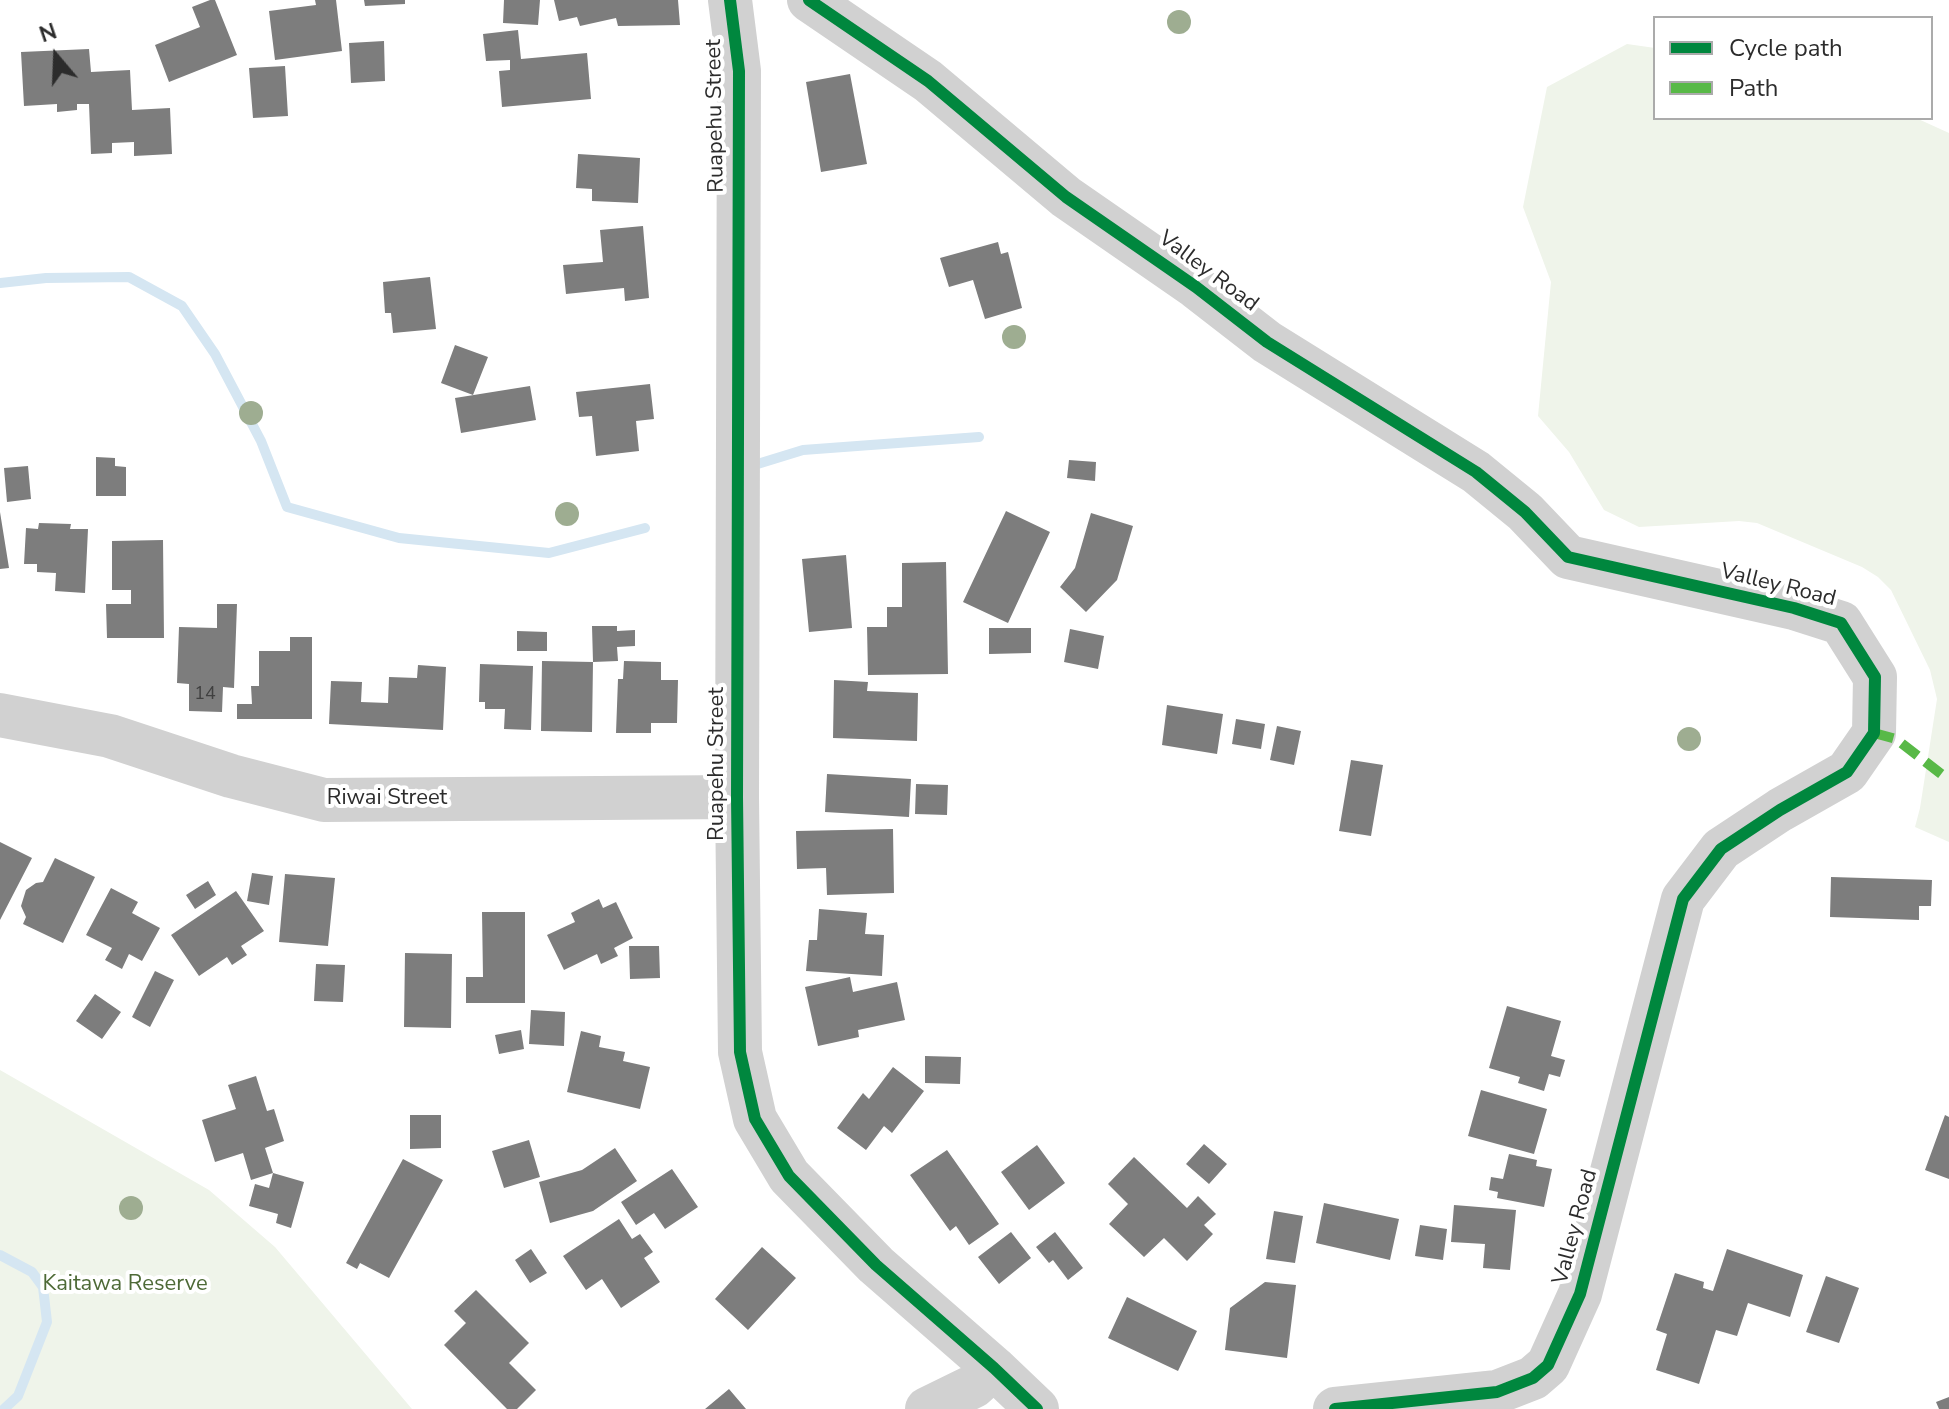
<!DOCTYPE html>
<html>
<head>
<meta charset="utf-8">
<style>
	body { margin:0 }
	#map { position:relative; width:1949px; height:1409px; overflow:hidden; background:#fff; font-family:"Nunito Sans",sans-serif }
	canvas { display:block }
	.legend { position:absolute; left:1653px; top:16px; width:280px; height:104px; box-sizing:border-box; background:#fff; border:2px solid #ababab; margin:0; padding:10px 14px; list-style:none; font-size:24px; color:#2c2c2c }
	.legend li { display:flex; align-items:center; gap:16px; height:40px }
	.legend b { width:40px; border:2px solid #ababab }
	.north { position:absolute; left:16px; top:16px; width:80px; height:80px; -webkit-text-stroke:6px #fff; paint-order:stroke; rotate:341deg; font-size:22px; font-weight:700; line-height:32px; text-align:center; color:#2c2c2c }
	.north::after { content:''; display:block; margin:auto; width:28px; height:36px; background:#2c2c2c; clip-path:polygon(50% 0,100% 100%,50% 72%,0 100%) }
</style>
</head>
<body>
<div id="map">
<canvas width="1949" height="1409"></canvas>
<ul class="legend">
<li><b style="height:10px;background:#00873e"></b>Cycle path</li>
<li><b style="height:10px;background:#58b947"></b>Path</li>
</ul>
<div class="north">N</div>
</div>
<script>
const context = document.querySelector('canvas').getContext('2d');
context.lineJoin = 'round';
function paint(path, color) { context.fillStyle = color; context.fill(path, 'evenodd'); }
const poly = rows => new Path2D(rows.map(r => 'M' + r).join(''));
function trace(path, color, width, dash) { context.strokeStyle = color; context.lineWidth = width; context.lineCap = dash ? 'butt' : 'round'; context.setLineDash(dash || []); context.stroke(path); }
function drawText(font, color, halo, rows, align = 'center') {
  context.font = font + ' "Nunito Sans",sans-serif'; context.lineWidth = 8; context.setLineDash([]); context.textBaseline = 'middle'; context.strokeStyle = halo; context.fillStyle = color; for (const [text, x, y, turn = 0] of rows) {
    context.save(); context.translate(x, y); context.rotate((+turn || 0) * Math.PI / 180); context.textAlign = isNaN(turn) ? turn : align; if (halo) context.strokeText(text, 0, 0); context.fillText(text, 0, 0); context.restore();
  }
}
paint(poly([
	[1627,44,1655,48,1655,118,1916,118,1949,133,1949,842,1915,827,1920,808,1937,699,1930,670,1891,590,1878,577,1862,567,1757,523,1739,521,1639,527,1604,510,1569,452,1538,416,1551,282,1523,207,1547,87],
	[0,1070,209,1190,275,1247,412,1409,0,1409]
]), '#eff4ea');
trace(poly([
	[0,283,46,278,129,277,182,306,215,354,261,441,287,507,399,538,549,553,645,528],
	[751,466,803,450,979,437],
	[0,1255,32,1272,43,1287,47,1322,18,1396,4,1409]
]), '#d5e6f2', 10);
paint(poly([
	[210,0,215,0,237,55,169,82,155,45,200,27,192,7],
	[315,0,336,0,342,51,275,60,269,11,316,5],
	[364,0,405,0,405,4,365,6],
	[504,0,540,0,538,25,503,23],
	[554,0,678,0,680,25,618,26,616,18,580,26,577,17,559,21],
	[518,30,521,59,587,53,591,99,502,107,499,71,510,70,510,60,486,61,483,34],
	[384,41,385,81,351,83,349,43],
	[89,49,91,72,130,70,132,110,170,108,172,154,134,156,134,142,112,143,112,153,91,154,89,104,77,104,77,110,57,112,57,104,24,106,21,52],
	[285,66,288,116,253,118,249,68],
	[850,74,867,164,821,172,806,82],
	[578,154,640,158,638,203,592,201,592,189,576,188],
	[643,226,649,298,625,301,624,288,566,294,563,265,603,262,600,230],
	[998,242,1001,254,1008,252,1022,308,985,319,973,280,949,287,940,258],
	[430,277,436,329,393,333,391,313,385,313,383,282],
	[455,345,488,357,473,395,441,383],
	[650,384,654,419,636,421,639,451,596,456,592,416,579,417,576,392],
	[530,386,536,420,461,433,455,398],
	[96,457,115,458,115,466,126,467,126,496,96,496],
	[1069,460,1096,462,1095,481,1067,478],
	[28,466,31,499,7,502,4,468],
	[1006,511,1050,532,1008,623,963,602],
	[0,512,9,568,0,569],
	[1091,513,1133,526,1117,580,1086,612,1060,587,1075,568],
	[39,523,71,524,70,529,88,529,85,593,55,591,56,573,37,572,37,564,24,564,26,528,38,529],
	[163,540,164,638,107,638,106,604,131,604,131,590,112,590,112,541],
	[846,555,852,628,809,632,802,559],
	[946,562,948,674,868,675,867,627,887,627,887,607,902,607,902,563],
	[217,604,237,604,234,688,223,687,222,712,189,711,189,684,177,683,179,627,217,628],
	[592,626,617,626,617,631,635,630,635,646,617,647,618,661,593,662,592,732,541,731,542,661,593,662],
	[989,628,1031,628,1031,653,989,654],
	[1070,629,1104,636,1098,669,1064,662],
	[517,631,547,632,547,651,517,651],
	[290,637,312,637,312,719,237,719,237,704,252,704,251,686,259,686,259,651,290,651],
	[624,661,661,662,661,680,678,680,677,723,651,723,651,733,616,733,618,679,623,679],
	[480,664,533,666,531,730,504,729,505,709,485,709,485,702,479,702],
	[418,665,446,667,443,730,329,724,331,681,362,682,361,702,388,703,389,677,417,678],
	[834,680,868,682,867,691,918,693,917,741,833,738],
	[1167,705,1223,714,1217,754,1162,745],
	[1236,719,1265,724,1261,749,1232,744],
	[1277,726,1301,731,1294,765,1270,760],
	[1351,760,1383,765,1371,836,1339,831],
	[827,774,911,779,909,817,825,812],
	[916,784,948,785,947,815,915,814],
	[893,829,894,893,827,895,826,868,797,869,796,831],
	[0,842,32,858,0,920],
	[55,858,95,877,63,943,23,924,26,917,21,906,26,890,36,883,43,882],
	[252,873,273,876,269,905,247,901],
	[285,874,335,878,328,946,279,942],
	[1831,877,1932,880,1931,906,1919,906,1919,920,1830,917],
	[208,881,216,895,195,909,186,895],
	[111,888,138,902,132,913,160,928,142,961,129,954,122,969,105,960,112,948,86,935],
	[236,891,264,931,241,946,247,955,232,965,227,957,199,976,171,935],
	[599,899,603,908,616,902,633,938,614,948,618,956,601,964,597,954,564,970,547,935,575,922,571,913],
	[819,909,867,913,865,934,884,935,882,976,806,971,809,940,817,940],
	[482,912,525,912,525,1003,466,1003,466,977,483,977],
	[629,946,659,946,660,978,630,979],
	[405,953,452,954,451,1028,404,1027],
	[316,964,345,965,343,1002,314,1001],
	[155,971,174,980,150,1027,132,1017],
	[850,977,853,992,897,982,905,1020,858,1030,859,1037,818,1046,805,987],
	[95,994,121,1012,102,1039,76,1021],
	[1507,1006,1561,1021,1551,1056,1565,1060,1560,1077,1549,1074,1544,1091,1518,1083,1520,1077,1489,1068],
	[531,1010,565,1012,564,1046,529,1044],
	[521,1030,524,1049,499,1054,495,1035],
	[581,1031,601,1036,599,1047,625,1052,623,1061,650,1067,640,1109,567,1092],
	[925,1056,961,1057,960,1084,925,1083],
	[893,1067,924,1091,892,1133,884,1126,866,1150,837,1128,863,1093,869,1099],
	[256,1076,267,1111,274,1109,284,1141,265,1148,273,1173,251,1180,243,1153,215,1162,202,1120,236,1109,228,1085],
	[1481,1090,1547,1109,1534,1154,1468,1136],
	[410,1115,441,1115,441,1148,410,1149],
	[1945,1115,1949,1117,1949,1179,1925,1170],
	[529,1140,540,1177,504,1188,492,1151],
	[1204,1144,1227,1164,1209,1184,1186,1164],
	[1037,1145,1065,1183,1029,1210,1001,1172],
	[615,1148,637,1181,593,1211,550,1223,539,1182,582,1170],
	[947,1150,999,1224,969,1245,956,1226,950,1231,910,1175],
	[1509,1154,1537,1160,1536,1166,1552,1169,1544,1207,1497,1198,1498,1192,1489,1190,1491,1177,1503,1179],
	[1134,1157,1187,1208,1198,1196,1216,1214,1204,1225,1213,1234,1187,1261,1164,1238,1144,1257,1109,1224,1128,1204,1108,1184],
	[403,1159,443,1180,389,1278,360,1263,357,1269,346,1263],
	[672,1169,698,1207,665,1229,654,1213,636,1225,621,1202],
	[273,1173,304,1182,291,1228,276,1223,278,1214,249,1206,255,1184,269,1188],
	[1324,1203,1399,1219,1390,1260,1316,1243],
	[1454,1205,1516,1210,1510,1270,1483,1268,1485,1244,1451,1242],
	[1274,1211,1303,1216,1295,1263,1266,1259],
	[619,1219,632,1239,640,1234,653,1252,644,1258,660,1282,621,1308,602,1279,586,1290,563,1256],
	[1420,1225,1447,1229,1443,1260,1415,1256],
	[1011,1232,1031,1258,999,1284,978,1257],
	[1055,1232,1083,1268,1068,1280,1053,1260,1049,1263,1036,1247],
	[762,1247,796,1278,748,1330,715,1299],
	[531,1249,547,1273,530,1283,515,1260],
	[1727,1249,1803,1275,1790,1317,1748,1303,1737,1336,1716,1330,1699,1384,1656,1370,1667,1334,1656,1330,1675,1273,1704,1282,1703,1288,1713,1291],
	[1826,1276,1859,1288,1839,1343,1806,1332],
	[1265,1282,1296,1285,1287,1358,1225,1350,1230,1308],
	[476,1290,529,1343,509,1363,536,1390,517,1409,507,1409,444,1345,466,1323,454,1311],
	[1127,1297,1197,1331,1178,1371,1108,1338],
	[729,1389,746,1409,705,1409],
	[1949,1397,1949,1409,1939,1409,1936,1402]
]), '#7d7d7d');
trace(poly([
	[730,0,739,71,737,797,740,1052,755,1119,789,1176,876,1265,994,1368,1037,1409],
	[809,0,928,81,1066,197,1196,287,1267,342,1476,472,1525,512,1568,557,1794,608,1841,623,1875,677,1874,733,1847,772,1780,810,1721,849,1683,899,1580,1294,1548,1365,1533,1378,1497,1392,1335,1409],
	[0,715,110,736,231,776,324,800,737,797],
	[927,1409,974,1386,994,1368]
]), '#d1d1d1', 44);
trace(poly([
	[1874,733,1896,739,1949,780]
]), '#58b947', 10, [20, 10]);
trace(poly([
	[730,0,739,71,737,797,740,1052,755,1119,789,1176,876,1265,994,1368,1037,1409],
	[809,0,928,81,1066,197,1196,287,1267,342,1476,472,1525,512,1568,557,1794,608,1841,623,1875,677,1874,733,1847,772,1780,810,1721,849,1683,899,1580,1294,1548,1365,1533,1378,1497,1392,1335,1409]
]), '#00873e', 12);
context.fillStyle = '#9ead91';
for (const [x, y] of [
	[1179,22],
	[1014,337],
	[251,413],
	[567,514],
	[1689,739],
	[131,1208]
]) { context.beginPath(); context.arc(x, y, 12, 0, 2 * Math.PI); context.fill(); }
drawText('18px', '#404040', null, [
	["14",205,695]
]);
drawText('22px', '#2c2c2c', '#fff', [
	["Ruapehu Street",716,116,-91],
	["Valley Road",1208,272,37],
	["Valley Road",1778,586,14],
	["Ruapehu Street",718,764,-90],
	["Riwai Street",387,799],
	["Valley Road",1576,1227,-75]
]);
drawText('22px', '#4e6a37', '#fff', [
	["Kaitawa Reserve",125,1285]
]);
</script>
</body>
</html>
